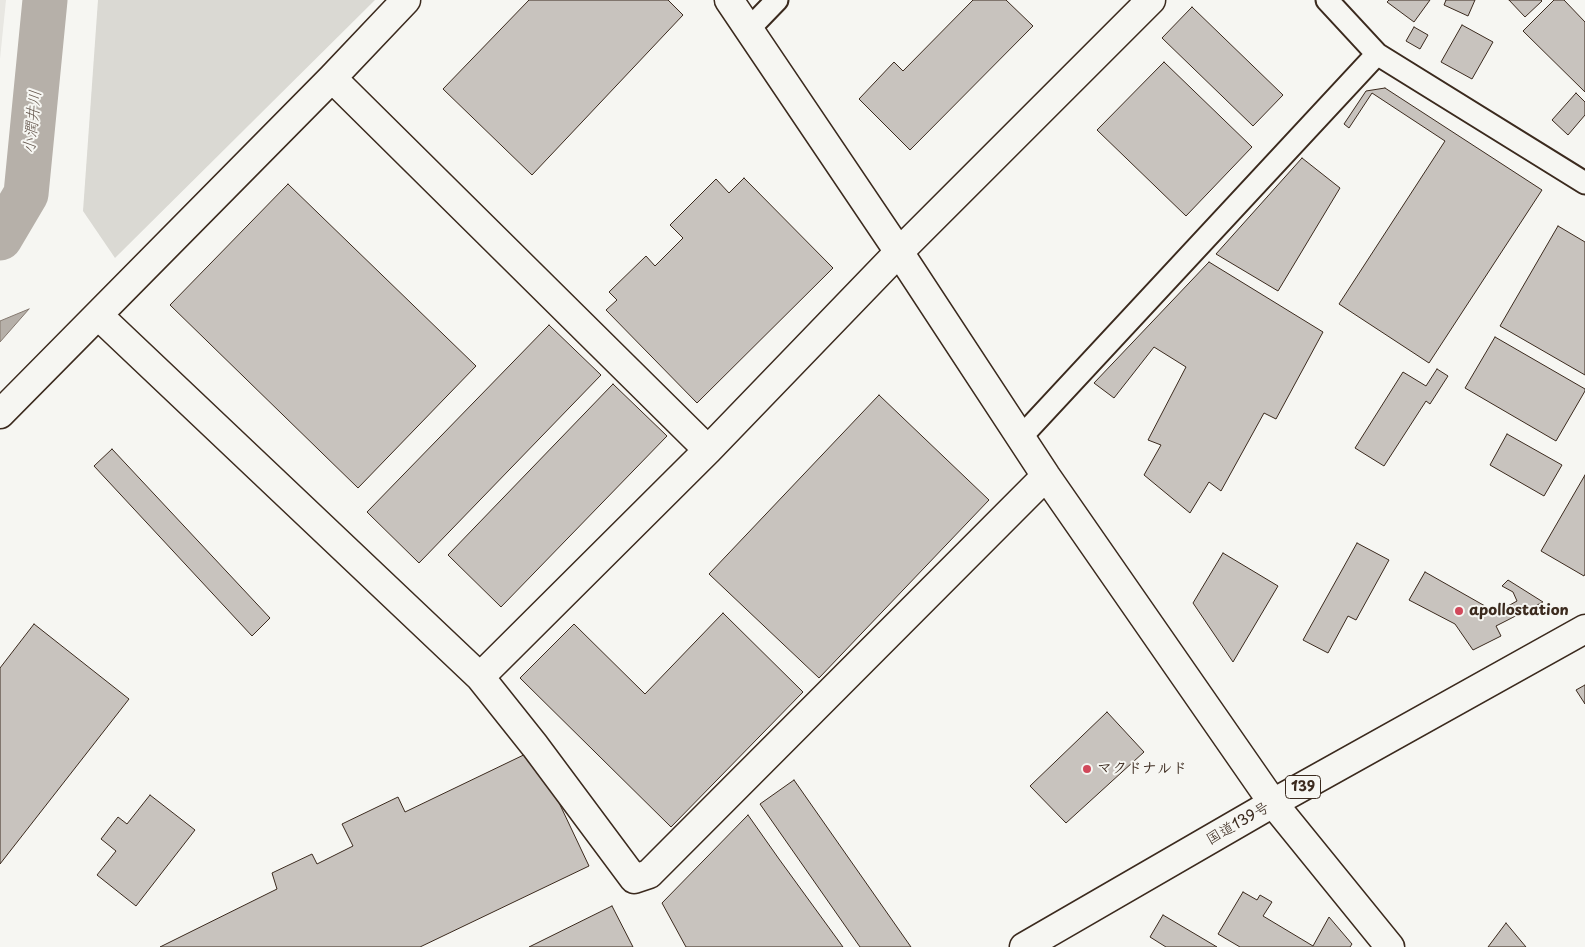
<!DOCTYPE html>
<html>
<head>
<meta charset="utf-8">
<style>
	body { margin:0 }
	canvas { display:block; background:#f6f6f2 }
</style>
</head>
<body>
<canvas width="1585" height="947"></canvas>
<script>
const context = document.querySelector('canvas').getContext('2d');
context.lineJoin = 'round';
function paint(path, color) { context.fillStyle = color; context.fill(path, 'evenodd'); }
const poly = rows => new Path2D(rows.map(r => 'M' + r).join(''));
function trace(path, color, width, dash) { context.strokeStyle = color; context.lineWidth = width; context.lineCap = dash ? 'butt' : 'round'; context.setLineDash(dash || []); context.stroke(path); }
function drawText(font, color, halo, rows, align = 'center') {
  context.font = font + ' "Playpen Sans","Klee One",sans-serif'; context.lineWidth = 4; context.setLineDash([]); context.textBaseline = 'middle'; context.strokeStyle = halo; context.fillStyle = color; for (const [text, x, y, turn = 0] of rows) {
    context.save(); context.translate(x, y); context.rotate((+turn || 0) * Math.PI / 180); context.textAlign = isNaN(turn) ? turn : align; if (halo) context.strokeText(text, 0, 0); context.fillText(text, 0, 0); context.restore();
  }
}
paint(poly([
	[0,0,6,0,0,59]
]), '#e8e7e2');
paint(poly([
	[98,0,375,0,115,258,83,211]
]), '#dad9d3');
const water = poly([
	[29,309,0,342,0,321,29,309]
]);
paint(water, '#b6b0a9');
trace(water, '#857a71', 1);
trace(poly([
	[0,238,26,194,45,0]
]), '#b6b0a9', 45);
const building = poly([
	[529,0,668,0,683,15,532,175,443,89,529,0],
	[973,0,1006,0,1033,26,910,150,859,99,894,62,903,71,973,0],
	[1389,0,1430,0,1414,22,1387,2,1389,0],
	[1446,0,1475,0,1468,16,1444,5,1446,0],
	[1509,0,1541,0,1542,1,1525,17,1509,0],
	[1554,0,1564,0,1585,22,1585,92,1523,31,1554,0],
	[1192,7,1283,95,1253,126,1162,38,1192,7],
	[1462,25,1493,42,1472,79,1441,62,1462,25],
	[1414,27,1428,35,1420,49,1406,41,1414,27],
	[1164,62,1252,147,1186,216,1097,130,1164,62],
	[1385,88,1542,190,1429,363,1339,304,1445,141,1372,93,1349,128,1344,124,1366,91,1385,88],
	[1576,93,1585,102,1585,115,1568,135,1552,120,1576,93],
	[1302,158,1340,188,1278,291,1216,254,1302,158],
	[744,178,833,268,697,403,606,310,617,300,609,292,646,256,655,266,683,238,670,225,716,179,729,193,744,178],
	[288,184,476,366,358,488,170,305,288,184],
	[1558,226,1585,242,1585,375,1500,326,1558,226],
	[1209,262,1323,332,1276,419,1264,413,1221,491,1209,482,1190,513,1144,475,1161,445,1148,440,1186,367,1154,347,1114,398,1094,383,1209,262],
	[549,325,601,375,419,563,367,512,549,325],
	[1495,337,1585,389,1585,391,1556,441,1465,388,1495,337],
	[1437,369,1448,376,1430,404,1426,401,1384,466,1355,448,1403,372,1426,386,1437,369],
	[613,384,667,436,501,607,448,555,613,384],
	[879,395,989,500,819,678,709,574,879,395],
	[1507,434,1562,465,1544,496,1490,465,1507,434],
	[112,449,270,618,252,636,94,466,112,449],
	[1585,475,1585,574,1584,576,1541,551,1585,475],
	[1357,543,1389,560,1356,620,1348,616,1328,653,1303,640,1357,543],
	[1223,553,1278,586,1233,662,1193,603,1223,553],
	[1425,572,1485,606,1490,616,1517,601,1513,592,1502,586,1508,580,1543,602,1496,626,1501,636,1473,650,1455,624,1409,600,1425,572],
	[723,613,803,692,671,827,520,678,574,624,645,694,723,613],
	[34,624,129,699,0,864,0,668,34,624],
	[1585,685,1585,704,1576,690,1585,685],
	[1107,712,1144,752,1066,823,1030,786,1107,712],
	[534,750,589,866,420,947,160,947,277,889,272,873,312,854,317,864,353,846,342,824,398,797,405,812,534,750],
	[794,780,911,947,860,947,760,804,794,780],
	[150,795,195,830,136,906,97,875,116,851,101,839,118,817,127,824,150,795],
	[748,815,779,859,843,947,686,947,662,903,748,815],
	[1243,892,1257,900,1260,895,1272,902,1263,916,1313,946,1329,917,1352,944,1350,947,1240,947,1218,934,1243,892],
	[612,906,633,947,529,947,612,906],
	[1163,915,1217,947,1166,947,1150,937,1163,915],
	[1506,923,1526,947,1488,947,1506,923]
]);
paint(building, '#c8c3be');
trace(building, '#3b2a1e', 1);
const street = poly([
	[1327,0,1377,54,1585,183],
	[749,29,777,0],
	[1021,437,1377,54]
]);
const secondary = poly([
	[729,0,899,252,1046,476,1273,803,1390,947],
	[332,78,708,450],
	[99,316,480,677,535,746,634,879,649,874,1046,476],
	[0,414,332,78,406,0],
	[480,677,708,450,899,252,1151,0]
]);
const highway = poly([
	[1024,947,1273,803,1585,629]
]);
trace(street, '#3b2a1e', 25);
trace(secondary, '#3b2a1e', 31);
trace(highway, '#3b2a1e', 31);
trace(street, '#f6f6f2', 21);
trace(secondary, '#f6f6f2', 28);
trace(highway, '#f6f6f2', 28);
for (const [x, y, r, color] of [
	[1459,611,5,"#d1495b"],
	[1087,769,5,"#d1495b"]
]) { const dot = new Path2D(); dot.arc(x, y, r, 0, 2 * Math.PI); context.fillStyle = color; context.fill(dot); trace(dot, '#f6f6f2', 2); }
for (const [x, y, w] of [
	[1303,787,35]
]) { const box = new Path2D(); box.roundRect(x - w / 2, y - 11.5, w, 23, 4); context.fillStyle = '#f6f6f2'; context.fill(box); trace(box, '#3b2a1e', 1); }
drawText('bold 14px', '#3b2a1e', null, [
	["139",1303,787]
]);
drawText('bold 15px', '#3b2a1e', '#f6f6f2', [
	["apollostation",1469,611],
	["マクドナルド",1097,769]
], 'left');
drawText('15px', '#3b2a1e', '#f6f6f2', [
	["国道139号",1238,824,-30]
]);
drawText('italic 16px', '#605248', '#f6f6f2', [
	["小潤井川",33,122,-84]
]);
</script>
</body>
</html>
